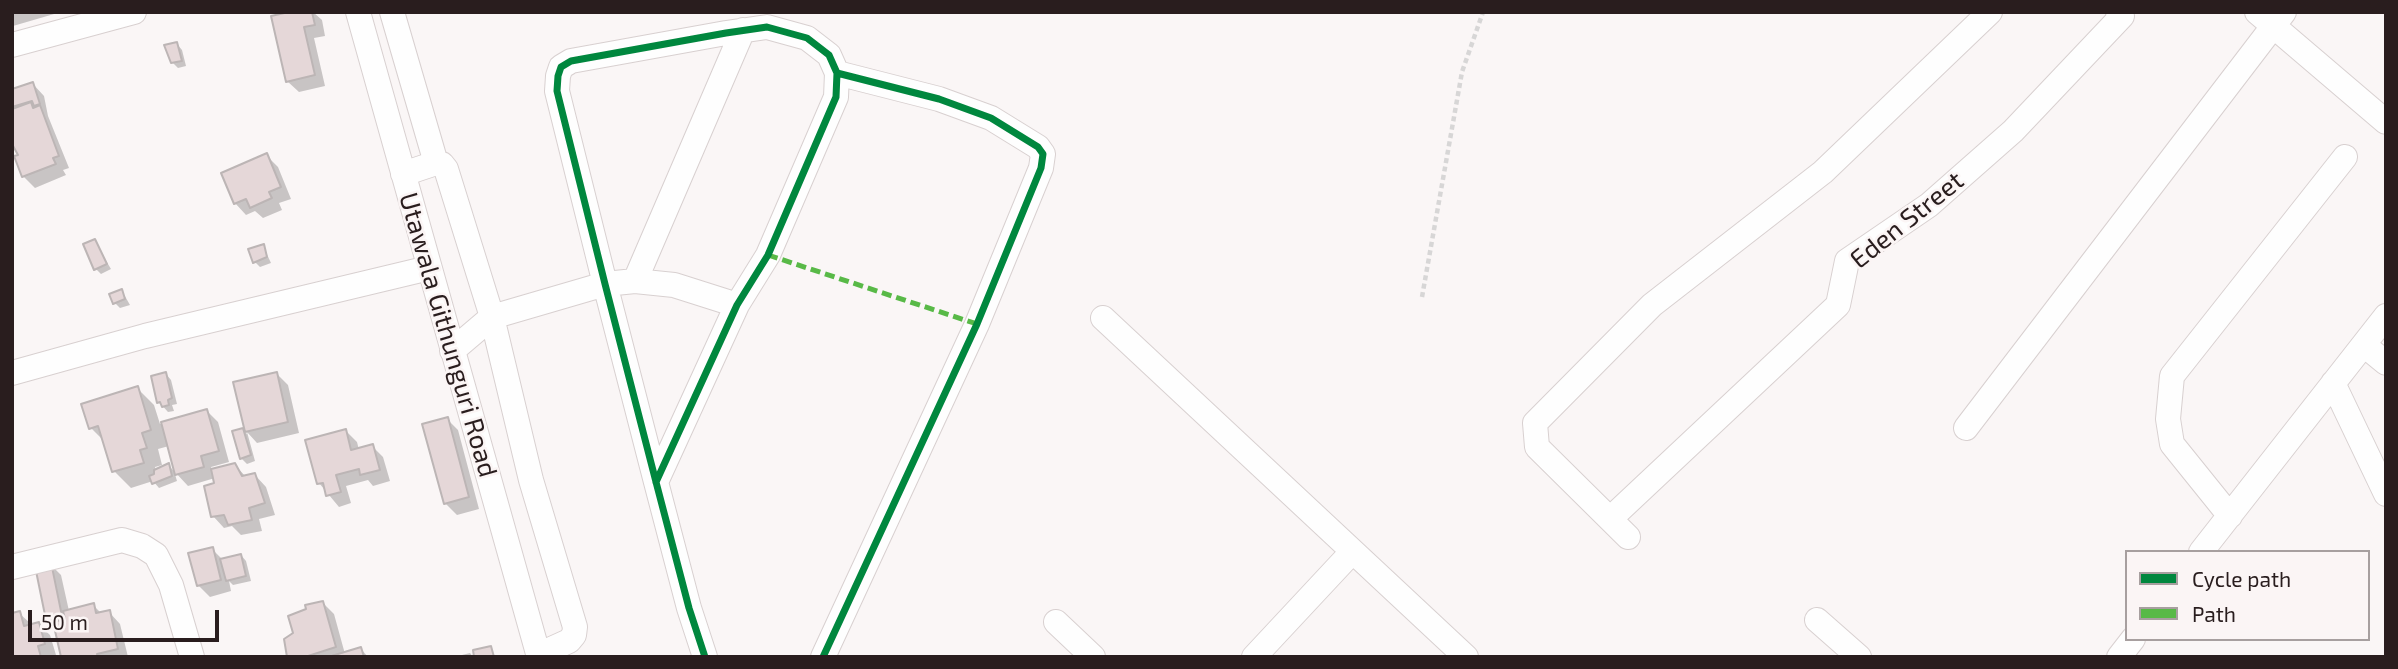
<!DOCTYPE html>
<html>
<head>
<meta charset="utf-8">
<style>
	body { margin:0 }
	#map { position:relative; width:2398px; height:669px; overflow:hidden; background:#faf6f6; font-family:"Exo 2",sans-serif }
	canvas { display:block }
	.frame { position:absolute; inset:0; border:14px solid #291d1e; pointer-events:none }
	.legend { position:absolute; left:2125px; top:550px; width:245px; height:91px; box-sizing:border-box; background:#fbf5f5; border:2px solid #a79f9f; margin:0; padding:9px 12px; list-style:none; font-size:21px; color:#291d1e }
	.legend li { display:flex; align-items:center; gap:14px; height:35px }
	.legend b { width:35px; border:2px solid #a79f9f }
	.scale { position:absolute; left:28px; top:610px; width:191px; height:32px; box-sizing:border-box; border:4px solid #291d1e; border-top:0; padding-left:9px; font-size:21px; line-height:24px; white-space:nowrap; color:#291d1e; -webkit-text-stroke:5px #fbf5f5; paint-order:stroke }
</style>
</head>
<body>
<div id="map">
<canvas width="2398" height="669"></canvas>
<div class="frame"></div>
<ul class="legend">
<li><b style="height:9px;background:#00873e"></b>Cycle path</li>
<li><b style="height:9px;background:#58b947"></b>Path</li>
</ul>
<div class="scale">50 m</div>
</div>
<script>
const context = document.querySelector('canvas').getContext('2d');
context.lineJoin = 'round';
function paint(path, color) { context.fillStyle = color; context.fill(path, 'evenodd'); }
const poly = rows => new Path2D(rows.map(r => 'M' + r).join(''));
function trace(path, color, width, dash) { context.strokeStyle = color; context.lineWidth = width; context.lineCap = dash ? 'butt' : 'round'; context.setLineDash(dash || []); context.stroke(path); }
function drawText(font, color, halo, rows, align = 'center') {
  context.font = font + ' "Exo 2",sans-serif'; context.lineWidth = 5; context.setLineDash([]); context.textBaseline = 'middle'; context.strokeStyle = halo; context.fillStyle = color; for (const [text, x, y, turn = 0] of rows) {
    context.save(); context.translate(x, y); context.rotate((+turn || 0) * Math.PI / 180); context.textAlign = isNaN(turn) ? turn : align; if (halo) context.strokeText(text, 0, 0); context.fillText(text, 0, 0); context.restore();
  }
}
paint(poly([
	[12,12,61,12,13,26],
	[297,12,313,12,322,20,325,36,314,38,325,86,299,92,287,81],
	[177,44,182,50,186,66,178,68,172,62],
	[33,84,44,96,48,116,69,168,63,170,66,175,35,188,23,176,21,156,12,137,12,91],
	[266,155,278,167,291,199,279,203,282,210,263,218,255,211,246,215,235,203],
	[94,241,111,269,101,274,96,269],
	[263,246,271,263,260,267,255,262],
	[122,291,130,305,120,308,115,303],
	[276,373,288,385,299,433,257,443,247,432,255,461,247,464,241,458,242,430,247,434,235,383],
	[166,374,171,380,177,404,172,405,174,411,168,412,159,402],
	[137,388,154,405,160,424,207,411,218,422,229,462,211,467,212,471,235,465,246,477,255,475,266,487,275,515,259,519,262,531,241,535,232,526,224,528,213,516,215,478,188,486,174,471,177,481,159,488,153,481,131,488,114,471,105,442,91,428],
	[169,446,177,474,168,465,156,471,155,467,162,465,158,449],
	[447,419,458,430,479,509,457,515,445,503],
	[345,430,357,442,359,450,372,446,383,457,390,481,373,486,368,480,346,486,351,503,339,507,319,483],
	[212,549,223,560,241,555,246,561,251,581,233,585,229,581,231,591,210,597,198,585],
	[50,564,61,575,69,611,93,605,102,614,109,612,120,624,128,657,63,657,56,627,48,619],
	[323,603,334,614,345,654,361,649,368,657,289,657,295,634],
	[19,613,31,624,38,624,50,635,56,655,12,657],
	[470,653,473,657,454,657]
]), '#0003');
const building = poly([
	[289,12,312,12,315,25,304,27,315,75,286,82,271,16,289,12],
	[177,42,182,61,171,63,164,45,177,42],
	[33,82,40,104,34,106,32,101,12,107,12,89,33,82],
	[31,102,33,108,40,105,59,156,53,158,56,164,22,177,14,156,18,155,12,144,12,109,31,102],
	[267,153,281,187,269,192,272,198,250,208,246,199,234,204,221,173,267,153],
	[95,239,107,264,94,270,83,244,95,239],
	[264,244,267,257,253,263,248,249,264,244],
	[122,289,125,299,113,304,109,294,122,289],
	[166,372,172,398,168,400,169,405,162,407,160,402,157,403,151,376,166,372],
	[277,372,288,422,245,432,233,382,277,372],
	[138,386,151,430,142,433,147,448,140,450,144,463,112,472,98,426,89,429,81,404,138,386],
	[207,409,219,451,201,456,204,467,175,475,161,422,207,409],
	[448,417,469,497,444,504,422,424,448,417],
	[243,428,251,455,240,459,232,431,243,428],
	[346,429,351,450,373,444,380,470,360,475,359,469,336,475,341,492,326,496,323,483,317,484,305,440,346,429],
	[169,463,172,476,152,484,149,476,154,474,154,470,169,463],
	[235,463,242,476,255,473,265,503,249,508,252,520,228,525,224,515,211,517,204,486,214,483,211,469,235,463],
	[213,547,221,580,197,586,188,553,213,547],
	[241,554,246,576,226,581,220,559,241,554],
	[51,562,62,616,46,620,35,566,51,562],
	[323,601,336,647,305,657,287,657,284,639,293,633,288,616,306,609,305,605,323,601],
	[94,603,96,613,110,610,118,649,97,654,98,657,61,657,53,622,65,619,63,611,94,603],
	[20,611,24,626,39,622,45,644,38,646,41,657,12,657,12,613,20,611],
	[491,646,494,657,474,657,473,650,491,646],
	[361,647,364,657,328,657,361,647]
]);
paint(building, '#e5d7d8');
trace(building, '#bcb5b5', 2);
const minor = poly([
	[358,12,539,657],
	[392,12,436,163],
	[2257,12,2386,122],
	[12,45,134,12],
	[403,174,436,163,442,164,446,169,492,317,531,480,575,627,574,635,569,641,538,655],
	[635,281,743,30],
	[1103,318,1466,657],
	[2364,345,2386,363],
	[452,351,492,317,605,284,635,281,674,285,737,305],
	[12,373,145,336,429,268],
	[2333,383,2386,494],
	[1966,428,2284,12],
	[656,482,737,305,768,255,836,97,837,73,829,55,807,38,767,27,726,33,571,61,561,67,558,76,557,91,605,284,656,482,689,608,705,657],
	[2230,516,2172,444,2168,419,2172,376,2345,157],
	[1610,519,1838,305,1847,261,1929,205,2013,131,2122,16,2118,12],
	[1628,537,1537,447,1535,423,1652,305,1823,172,1990,12],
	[2201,552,2386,316],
	[12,567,122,540,142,546,156,555,171,585,192,657],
	[1817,620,1859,657],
	[1056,622,1093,657],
	[823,657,977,324,1041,168,1043,154,1038,147,991,118,939,99,837,73],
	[1254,657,1352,552],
	[2119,657,2133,639]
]);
trace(minor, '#d8d0d0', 26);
trace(poly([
	[1422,297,1462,72,1483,12]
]), '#d7d6d6', 4.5, [5, 3.5]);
trace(minor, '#fefefe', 24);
trace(poly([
	[768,255,977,324]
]), '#58b947', 5, [10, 5]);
trace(poly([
	[656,482,737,305,768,255,836,97,837,73,829,55,807,38,767,27,726,33,571,61,561,67,558,76,557,91,605,284,656,482,689,608,705,657],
	[823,657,977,324,1041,168,1043,154,1038,147,991,118,939,99,837,73]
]), '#00873e', 7);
drawText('26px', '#291d1e', '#fbf5f5', [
	["Eden Street",1907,220,-39],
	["Utawala Githunguri Road",448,335,74]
]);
</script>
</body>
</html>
